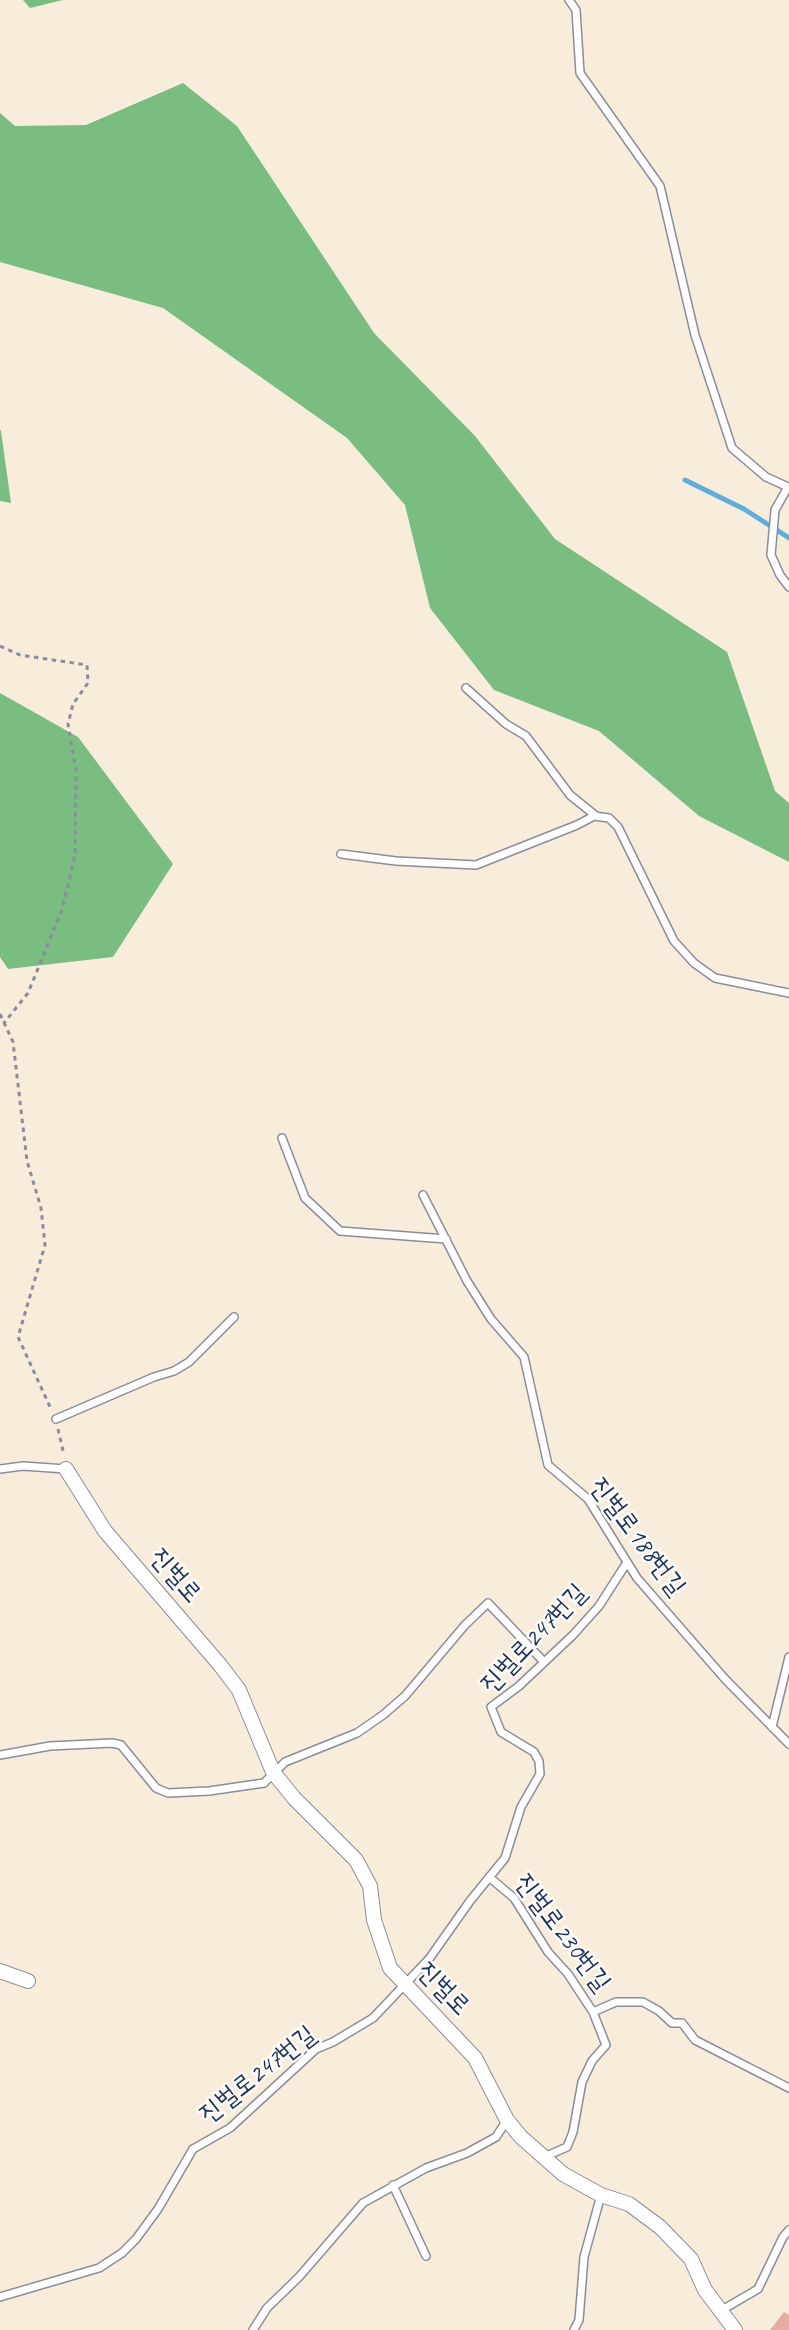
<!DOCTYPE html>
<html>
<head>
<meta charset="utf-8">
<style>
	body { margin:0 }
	canvas { display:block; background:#f8ecdb }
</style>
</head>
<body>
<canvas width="789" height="2330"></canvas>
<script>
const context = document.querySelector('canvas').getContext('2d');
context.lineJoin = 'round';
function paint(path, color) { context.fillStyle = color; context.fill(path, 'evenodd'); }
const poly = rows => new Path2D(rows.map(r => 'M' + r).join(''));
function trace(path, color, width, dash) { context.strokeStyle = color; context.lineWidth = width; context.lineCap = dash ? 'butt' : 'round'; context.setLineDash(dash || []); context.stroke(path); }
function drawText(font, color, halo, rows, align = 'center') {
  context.font = font + ' Caveat,"Poor Story",sans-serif'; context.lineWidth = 5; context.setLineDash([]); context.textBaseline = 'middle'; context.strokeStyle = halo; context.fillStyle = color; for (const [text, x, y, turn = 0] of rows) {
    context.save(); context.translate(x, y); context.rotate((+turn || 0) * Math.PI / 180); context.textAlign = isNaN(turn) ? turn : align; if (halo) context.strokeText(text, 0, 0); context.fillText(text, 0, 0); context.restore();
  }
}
paint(poly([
	[23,0,63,0,30,8],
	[183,83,237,126,374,333,475,436,555,539,727,652,775,791,789,803,789,862,699,816,599,731,494,690,430,608,405,505,347,438,163,308,0,262,0,113,15,126,86,125],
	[0,430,1,431,11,503,0,501],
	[0,693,78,737,173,864,113,957,8,969,0,957]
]), '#79bd80');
trace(poly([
	[685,480,744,509,789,538]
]), '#5faed9', 5);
paint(poly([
	[784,2312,789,2315,789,2330,770,2330]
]), '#e5ada2');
const service = poly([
	[569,0,576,10,580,73,660,186,695,335,732,448,766,477,788,487,775,510,771,555,780,575,789,587],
	[466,688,506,724,526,736,570,795,596,816],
	[341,854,396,861,476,865,577,825,594,816,609,818,618,827,674,941,694,963,715,978,789,993],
	[282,1138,305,1198,340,1231,446,1239],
	[423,1195,467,1281,491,1319,524,1357,548,1465,588,1499,637,1578,725,1679,789,1744],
	[56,1419,154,1377,174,1371,189,1362,234,1317],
	[0,1469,23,1466,66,1469],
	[772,1727,789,1657],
	[0,1755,50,1746,112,1743,121,1745,156,1788,168,1793,209,1791,264,1783,285,1762,357,1733,383,1715,405,1696,465,1625,488,1603,544,1662],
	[489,1877,514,1898,548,1952,568,1974,593,2012,616,2002,643,2002,659,2011,672,2023,682,2023,695,2040,789,2088],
	[544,2157,567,2147,573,2132,582,2082,592,2061,606,2045,593,2012],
	[393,2185,426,2256],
	[0,2297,99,2268,122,2253,136,2239,158,2209,193,2149,230,2128,316,2049,333,2042,373,2018,429,1959,470,1901,505,1858,521,1807,540,1774,539,1761,534,1752,501,1732,491,1707,519,1686,573,1635,599,1606,626,1564],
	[722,2310,758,2289,783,2237,789,2230],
	[253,2330,267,2308,299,2277,363,2203,426,2168,467,2153,496,2137,507,2120],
	[574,2330,579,2320,584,2257,601,2195]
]);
const minor = poly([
	[66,1469,105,1531,220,1665,239,1690,273,1772,294,1798,356,1860,370,1886,374,1920,390,1968,475,2058,507,2120,521,2137,563,2174,601,2195,629,2204,660,2227,691,2259,705,2290,735,2330],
	[0,1971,28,1981]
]);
trace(service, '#8a8e9c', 10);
trace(minor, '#8a8e9c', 16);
trace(poly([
	[0,646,20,655,87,665,88,683,73,704,68,724,76,771,75,855,62,910,28,993,4,1023],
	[0,1014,13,1042,27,1161,41,1208,45,1245,18,1337,51,1409],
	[58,1429,64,1455]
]), '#8a8e9c', 3, [4.5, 4.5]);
trace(service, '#fff', 7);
trace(minor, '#fff', 14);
drawText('26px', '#1b2f5e', '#fdfcf7', [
	["진벌로188번길",637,1537,53],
	["진벌로",175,1576,49],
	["진벌로247번길",534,1639,-46],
	["진벌로230번길",562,1933,53],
	["진벌로",443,1989,46],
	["진벌로247번길",258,2075,-38]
]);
</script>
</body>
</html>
